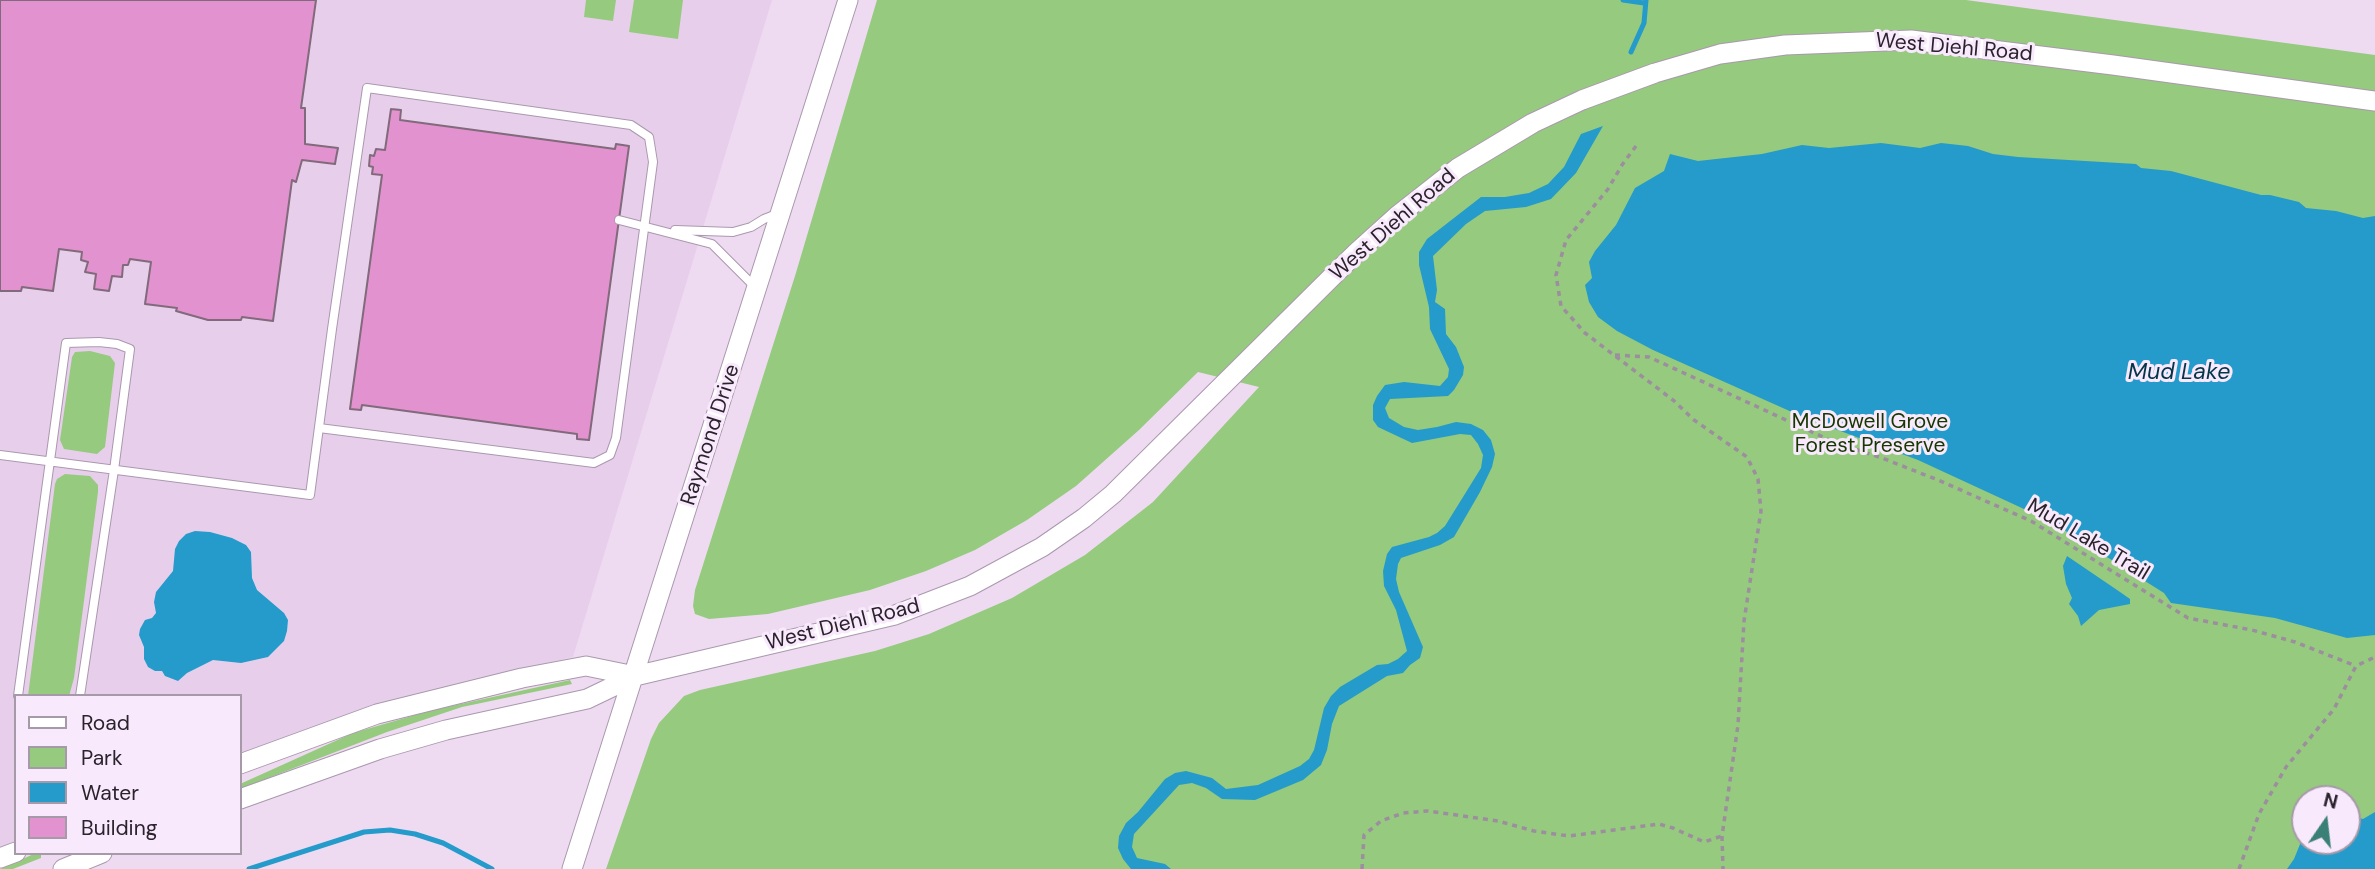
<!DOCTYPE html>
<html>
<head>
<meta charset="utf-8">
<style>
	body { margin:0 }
	#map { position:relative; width:2375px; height:869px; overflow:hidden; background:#eedbf2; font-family:"DM Sans",sans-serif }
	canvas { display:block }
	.legend { position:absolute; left:14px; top:694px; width:228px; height:161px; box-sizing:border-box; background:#f9e9fc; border:2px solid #a69aa8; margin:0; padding:9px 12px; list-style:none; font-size:21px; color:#2a232b }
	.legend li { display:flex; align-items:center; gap:14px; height:35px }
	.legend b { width:35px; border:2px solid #a69aa8 }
	.north { position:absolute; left:2291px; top:785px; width:70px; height:70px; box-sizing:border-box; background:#f9e9fc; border:2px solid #a69aa8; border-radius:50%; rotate:14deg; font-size:19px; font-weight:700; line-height:28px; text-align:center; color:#2a232b }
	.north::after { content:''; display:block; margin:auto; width:24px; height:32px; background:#3a8076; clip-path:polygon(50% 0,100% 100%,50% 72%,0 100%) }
</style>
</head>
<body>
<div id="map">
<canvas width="2375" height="869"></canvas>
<ul class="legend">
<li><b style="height:9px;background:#fff"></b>Road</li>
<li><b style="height:19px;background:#96ca7e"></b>Park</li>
<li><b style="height:19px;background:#249bca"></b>Water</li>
<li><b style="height:19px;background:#e293cf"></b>Building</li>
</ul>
<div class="north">N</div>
</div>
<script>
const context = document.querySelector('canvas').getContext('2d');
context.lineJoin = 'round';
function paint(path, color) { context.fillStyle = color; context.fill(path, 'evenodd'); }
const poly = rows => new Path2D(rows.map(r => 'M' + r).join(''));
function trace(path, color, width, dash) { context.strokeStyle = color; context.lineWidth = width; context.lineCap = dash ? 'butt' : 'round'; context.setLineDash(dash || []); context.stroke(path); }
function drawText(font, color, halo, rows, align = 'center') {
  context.font = font + ' "DM Sans",sans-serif'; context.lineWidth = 6; context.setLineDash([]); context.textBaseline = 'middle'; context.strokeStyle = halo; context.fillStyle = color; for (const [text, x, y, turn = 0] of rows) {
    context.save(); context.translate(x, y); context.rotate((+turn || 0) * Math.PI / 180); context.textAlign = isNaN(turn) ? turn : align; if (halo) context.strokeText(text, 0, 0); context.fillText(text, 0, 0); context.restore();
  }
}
paint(poly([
	[0,0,772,0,573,657,397,699,240,756,240,696,16,696,16,844,0,850]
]), '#e7cfec');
paint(poly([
	[586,0,616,0,613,21,584,17],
	[634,0,683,0,678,39,629,32],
	[877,0,1966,0,2375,55,2375,869,606,869,651,739,659,723,684,696,700,690,875,651,929,634,1012,598,1085,555,1153,502,1259,387,1198,372,1139,430,1076,486,1027,520,975,550,926,571,870,590,768,614,709,619,695,614,693,606,695,590,795,276],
	[2305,799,2347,799,2347,841,2305,841],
	[90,351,110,356,115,363,105,447,97,454,64,449,60,440,72,357,75,352],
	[65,474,90,476,98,485,98,492,74,678,69,696,28,696,55,484,57,479],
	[570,680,572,684,462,707,387,732,240,789,240,784,353,733,429,711],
	[36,853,41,853,41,858,13,869,0,869]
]), '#96ca7e');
paint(poly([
	[1603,126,1576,173,1551,199,1526,207,1485,211,1466,224,1433,256,1437,290,1435,302,1445,309,1446,334,1456,347,1464,367,1463,375,1454,390,1448,396,1390,399,1385,408,1389,418,1404,427,1418,430,1437,427,1456,422,1471,424,1483,430,1491,440,1495,454,1492,467,1480,492,1454,537,1440,545,1401,558,1398,564,1396,579,1399,592,1423,647,1420,658,1410,665,1403,673,1387,676,1339,706,1332,724,1327,750,1321,765,1303,780,1255,800,1222,799,1206,788,1192,783,1179,785,1134,834,1132,847,1137,858,1165,864,1171,869,1131,869,1123,859,1118,848,1119,836,1126,823,1138,812,1165,779,1175,773,1186,771,1212,778,1226,789,1258,785,1300,766,1309,759,1314,750,1324,708,1331,696,1340,687,1377,665,1388,664,1398,659,1407,651,1396,610,1384,586,1383,571,1387,554,1392,547,1429,537,1437,533,1445,526,1481,468,1483,455,1478,444,1471,435,1460,434,1412,443,1378,427,1373,420,1373,405,1377,396,1385,385,1404,382,1440,386,1448,377,1449,369,1430,329,1429,307,1419,265,1419,252,1427,239,1481,197,1505,197,1529,193,1548,184,1564,167,1581,134],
	[1881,143,1920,148,1941,143,1968,146,1993,154,2018,157,2136,164,2141,168,2171,171,2261,195,2270,195,2299,202,2306,208,2336,211,2363,218,2375,216,2375,635,2347,638,2275,618,2171,603,2164,593,2053,523,2024,509,1918,460,1803,417,1653,350,1617,331,1598,317,1589,302,1585,285,1592,278,1589,262,1595,251,1616,225,1635,188,1664,171,1670,154,1698,161,1762,154,1802,145,1829,148],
	[195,531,210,532,232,538,246,545,251,552,252,578,257,590,284,613,288,620,287,631,284,641,268,657,241,663,213,660,187,673,178,681,165,676,162,671,155,671,148,667,144,659,144,647,139,635,140,629,145,620,152,618,156,613,154,602,156,592,173,571,175,549,179,541,186,534],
	[2067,556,2120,592,2130,599,2130,604,2099,610,2081,626,2078,616,2069,604,2072,598,2066,584,2063,566],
	[2375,812,2375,869,2287,869,2294,859,2305,832,2305,841,2347,841,2347,815,2363,819]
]), '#249bca');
trace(poly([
	[1623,0,1644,3],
	[1631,52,1644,23,1646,0],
	[249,869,364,832,390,830,415,834,443,843,492,869]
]), '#249bca', 5);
const building = poly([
	[0,0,316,0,301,108,305,108,305,144,338,148,336,158,335,164,302,160,296,182,292,180,273,321,242,317,241,320,208,320,176,311,177,308,145,304,151,262,130,259,128,265,123,265,122,277,112,276,109,291,94,289,96,274,85,272,88,262,81,260,82,252,59,249,53,291,22,287,21,291,0,291,0,0],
	[391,109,401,110,400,120,615,149,616,144,629,146,589,440,577,439,577,434,362,405,361,410,350,409,382,175,372,174,373,167,369,166,370,155,374,156,376,149,385,150,391,109]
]);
paint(building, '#e293cf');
trace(building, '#816a7b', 2);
const service = poly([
	[619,220,712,244,755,287],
	[675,230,733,232,751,227,764,219,777,214],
	[0,455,310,495,332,329,367,88,631,125,649,137,653,162,616,438,610,455,594,463,319,428],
	[18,696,66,343,99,342,117,344,130,349,114,470,80,696]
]);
const tertiary = poly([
	[240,764,377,714,522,678,586,666,635,676],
	[240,799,380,749,446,730,587,699,635,676,895,615,970,586,1042,547,1084,518,1113,494,1357,252,1397,216,1458,168,1533,123,1582,100,1655,73,1720,54,1785,45,1911,40,2113,65,2375,101],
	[0,858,16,852],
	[63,869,102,853],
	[572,869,848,0]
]);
trace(service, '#aa98ae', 10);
trace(tertiary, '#aa98ae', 21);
trace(poly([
	[1636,146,1622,165,1608,189,1566,240,1556,275,1561,306,1585,333,1673,400,1694,420,1747,457,1758,479,1761,511,1744,621,1738,725,1722,836,1723,869],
	[1615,355,1649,357,1836,443,1882,458,1938,480,2031,521,2188,618,2252,630,2295,642,2356,666],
	[1362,869,1364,835,1381,821,1403,813,1428,811,1498,821,1534,831,1569,836,1659,824,1673,828,1704,842,1722,836],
	[2239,869,2259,814,2286,767,2334,709,2356,666,2375,657]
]), '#9c8e9f', 3.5, [5, 5]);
trace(service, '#fff', 8);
trace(tertiary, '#fff', 19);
drawText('21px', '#2a232b', '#f9e9fc', [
	["West Diehl Road",1954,48,5],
	["West Diehl Road",1393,225,-41],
	["Raymond Drive",711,435,-72],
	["Mud Lake Trail",2088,540,31],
	["West Diehl Road",843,625,-14]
]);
drawText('21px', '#153700', '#f9e9fc', [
	["McDowell Grove",1870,422],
	["Forest Preserve",1870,446]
]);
drawText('italic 23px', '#04364a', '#f9e9fc', [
	["Mud Lake",2179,373]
]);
</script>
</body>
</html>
